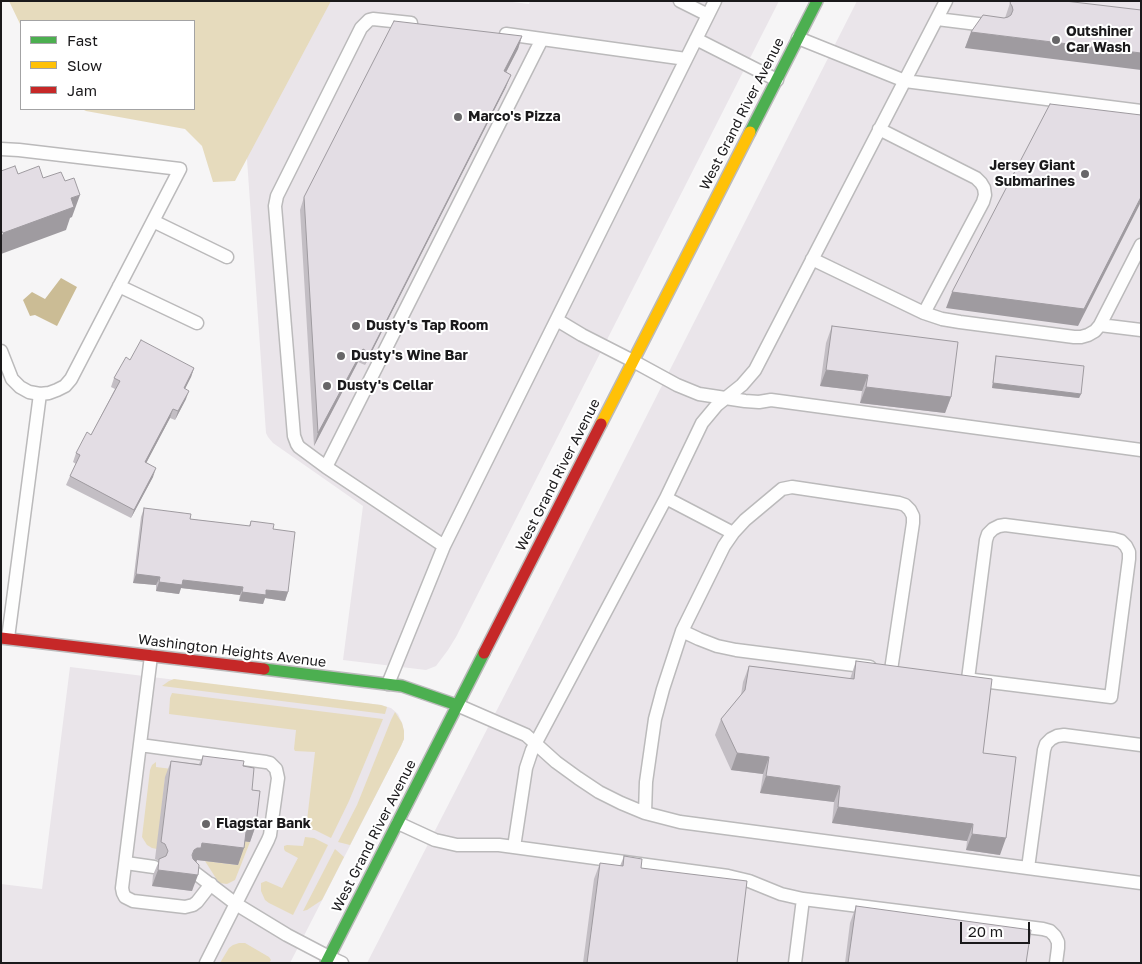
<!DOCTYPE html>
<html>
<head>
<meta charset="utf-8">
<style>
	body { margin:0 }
	#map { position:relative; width:1142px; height:964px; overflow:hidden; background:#f6f5f6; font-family:"Golos Text",sans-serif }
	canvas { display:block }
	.frame { position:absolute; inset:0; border:2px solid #1a191b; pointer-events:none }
	.legend { position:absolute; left:20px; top:20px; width:175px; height:90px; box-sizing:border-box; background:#fff; border:1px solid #a3a3a4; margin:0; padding:6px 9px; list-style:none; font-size:15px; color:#1a191b }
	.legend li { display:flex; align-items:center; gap:10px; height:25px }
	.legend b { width:25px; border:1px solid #a3a3a4 }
	.scale { position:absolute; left:960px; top:922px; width:70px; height:22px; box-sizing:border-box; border:2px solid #1a191b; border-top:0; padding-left:6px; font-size:15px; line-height:18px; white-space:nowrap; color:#1a191b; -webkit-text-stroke:4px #fff; paint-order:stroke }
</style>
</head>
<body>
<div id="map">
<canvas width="1142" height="964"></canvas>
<div class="frame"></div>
<ul class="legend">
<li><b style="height:6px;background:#4caf50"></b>Fast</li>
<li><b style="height:6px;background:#ffc107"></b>Slow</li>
<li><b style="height:6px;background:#c62828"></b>Jam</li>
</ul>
<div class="scale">20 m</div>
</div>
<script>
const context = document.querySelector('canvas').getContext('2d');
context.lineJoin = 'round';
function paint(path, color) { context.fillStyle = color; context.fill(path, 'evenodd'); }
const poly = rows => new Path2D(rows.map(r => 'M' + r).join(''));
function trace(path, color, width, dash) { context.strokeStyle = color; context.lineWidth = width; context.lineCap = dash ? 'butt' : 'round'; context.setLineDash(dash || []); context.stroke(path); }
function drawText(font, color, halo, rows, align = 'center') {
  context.font = font + ' "Golos Text",sans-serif'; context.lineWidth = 4; context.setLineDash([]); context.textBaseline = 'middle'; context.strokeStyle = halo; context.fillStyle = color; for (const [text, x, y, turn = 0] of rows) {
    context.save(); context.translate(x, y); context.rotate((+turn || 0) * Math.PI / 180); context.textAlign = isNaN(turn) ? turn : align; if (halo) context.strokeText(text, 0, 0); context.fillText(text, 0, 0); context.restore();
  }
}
paint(poly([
	[239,1,504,1,529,4,530,1,779,1,456,637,448,650,436,666,426,670,343,660,363,506,273,443,268,437,266,433,244,116],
	[857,1,1141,1,1141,963,367,963,539,628],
	[70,667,381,705,391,708,398,714,402,723,404,731,404,739,401,746,290,963,1,963,1,884,42,889]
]), '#eae5ea');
paint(poly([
	[9,1,331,1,235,181,213,182,202,146,185,129,86,111,82,109,194,109,194,21,21,21,21,26],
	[174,679,381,705,387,707,385,714,162,686,169,681],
	[172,693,383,719,349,801,331,838,315,830,306,829,315,752,295,751,294,749,296,730,169,714,170,698],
	[395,712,402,723,404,731,404,739,401,746,350,845,338,842,357,805,391,720],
	[156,762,156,767,180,770,165,778,157,849,152,848,147,845,142,837,150,770,152,765],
	[305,837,314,838,328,845,293,915,269,903,265,900,261,891,261,883,266,881,282,888,298,858,285,851,284,849,284,846,287,845,303,846],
	[241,841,250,842,235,880,227,884,219,883,205,861,238,865],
	[335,849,344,857,322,900,307,910,303,911],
	[239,943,245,943,269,957,271,960,269,963,220,963,229,948,233,945]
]), '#e6dbbd');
paint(poly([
	[61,278,77,287,57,326,35,315,30,316,23,300,32,292,45,299]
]), '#cbbc95');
const lane = poly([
	[680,1,708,15],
	[937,19,994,26],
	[411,23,373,19,369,20,361,28,277,196,275,206,294,436,297,444,299,447,326,467,444,546],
	[506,34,686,59],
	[798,38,905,81,1141,111],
	[696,39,777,80],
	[1,149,19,150,180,169,71,379,65,386,57,390,49,393,40,394,29,392,20,387,12,379,1,351],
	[153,221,227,257],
	[812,259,924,313,983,202,985,195,984,188,981,183,976,178,879,129],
	[119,286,197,323],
	[924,313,942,319,960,322,1074,337,1081,337,1088,335,1095,331,1100,325,1141,245],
	[557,320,582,335,633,361,677,385,699,394,745,401,759,402,771,400,786,402,1141,450],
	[1100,325,1141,330],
	[326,467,542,39],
	[666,498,733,533],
	[682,631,699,639,717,646,736,650,870,667],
	[8,638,40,394],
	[151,656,122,888,123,893,125,897,133,901,185,907,193,905,197,902,211,884],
	[968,679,986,540,988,534,993,529,999,526,1005,525,1114,539,1121,541,1126,546,1129,552,1129,559,1111,697,974,680],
	[388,684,444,546,715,1],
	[457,705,526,735,556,762,578,778,599,792,621,803,645,813,680,822,1141,883],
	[140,745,266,762,270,763,276,769,278,778,270,835,268,840,206,963],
	[645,813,646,782,655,719,663,689,682,631,724,546,733,533,745,520,782,489,792,487,899,503,905,505,910,510,913,516,913,523,891,670],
	[398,823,435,840,457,845,499,845,728,876,749,881,781,894,803,899,1043,929,1050,931,1055,936,1058,942,1058,948,1056,963],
	[514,847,526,768,532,750,666,498,702,423,717,405,742,385,755,370,946,1],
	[126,863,154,867],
	[1028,868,1044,750,1046,744,1051,739,1057,736,1064,735,1141,745],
	[194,872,236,904,287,935,329,957,342,963],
	[795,963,803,899]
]);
const fast = poly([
	[750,132,817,1],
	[264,669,402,686,457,705],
	[326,963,484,653]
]);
const slow = poly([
	[601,424,750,132]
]);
const jam = poly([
	[1,638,264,669],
	[484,653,601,424]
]);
trace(lane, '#bbbabb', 15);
trace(fast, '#bbbabb', 14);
trace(slow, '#bbbabb', 14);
trace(jam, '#bbbabb', 14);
trace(lane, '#fefefe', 12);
trace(fast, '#4caf50', 11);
trace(slow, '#ffc107', 11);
trace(jam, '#c62828', 11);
paint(poly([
	[1065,1,965,48,971,32,1005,18,1010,3],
	[522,36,518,49,506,72,506,87,365,365,358,362,314,446,300,210,304,197],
	[832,326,951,397,945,413,860,403,862,391,820,386,826,343],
	[996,356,1081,394,1079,398,992,388,995,360],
	[130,360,194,368,191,377,185,388,186,399,175,420,170,418,146,463,153,477,131,518,66,485,70,476,76,464,73,462,76,453,91,435,115,389,111,387,114,378],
	[144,508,190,519,249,526,251,521,273,529,288,592,285,601,265,598,263,604,239,601,240,595,181,588,179,594,156,591,156,585,133,583,141,517],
	[856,661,983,753,1000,855,966,850,967,841,832,823,834,802,760,793,763,774,731,770,715,735,721,719,741,695,743,682,749,666,850,679],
	[203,756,243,766,252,790,256,825,250,842,245,841,238,865,197,860,192,891,152,886,153,875,159,861,155,859,165,777,171,761,199,764],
	[624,856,641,868,737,963,583,963,594,879,600,863,620,866],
	[856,906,1026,963,845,963,850,923]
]), '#c3bec4');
paint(poly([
	[971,32,1141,53,1141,70,965,48],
	[522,36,518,49,500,84,504,71],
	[511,75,506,87,365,365,370,353],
	[80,195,72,217,70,218,66,230,1,254,1,237,3,233,71,198],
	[1141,197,1141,202,1078,326,946,308,952,292],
	[363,349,358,362,314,446,318,433],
	[194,368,191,377,181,397,184,388],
	[826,370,868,375,862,391,820,386],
	[993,383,1081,394,1079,398,992,388],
	[866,387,951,397,945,413,860,403],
	[189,391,186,399,175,420,178,411],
	[173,409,170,418,142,471,145,462],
	[156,468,153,477,131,518,134,510],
	[136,574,160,577,156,585,133,583],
	[183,580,243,587,240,595,181,588,179,594,156,591,159,582],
	[266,590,288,592,285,601,265,598,263,604,239,601,242,592],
	[737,753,769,757,763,774,731,770],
	[766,776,840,786,834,802,760,793],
	[838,807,973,824,967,841,832,823],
	[247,824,256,825,250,842,241,841],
	[972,834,1006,838,1000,855,966,850],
	[202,843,244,848,238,865,197,860,195,864,188,867,194,850],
	[158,870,198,875,192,891,152,886]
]), '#9f9ba0');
const building = poly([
	[1011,1,1065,1,1141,10,1141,53,971,32,983,15,1004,18,1008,17,1011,15,1013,10,1012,6,1010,3,1011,1],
	[394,21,522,36,504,71,511,75,370,353,363,349,318,433,304,197,394,21],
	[1050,104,1141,115,1141,197,1084,309,952,292,1050,104],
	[15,166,18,174,39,166,43,178,61,172,65,181,74,178,80,195,71,198,74,207,3,233,1,230,1,171,15,166],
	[832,326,958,342,951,397,866,387,868,375,826,370,832,326],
	[141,340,194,368,184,388,189,391,178,411,173,409,145,462,156,468,134,510,70,476,80,455,76,453,87,432,91,435,120,381,114,378,126,357,130,360,141,340],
	[996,356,1084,366,1081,394,993,383,996,356],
	[144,508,191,514,190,519,250,526,251,521,274,524,273,529,295,532,288,592,266,590,266,595,242,592,243,587,183,580,182,585,159,582,160,577,136,574,144,508],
	[856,661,992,679,983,753,1016,757,1006,838,972,834,973,824,838,807,840,786,766,776,769,757,737,753,721,719,745,690,749,666,854,679,856,661],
	[203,756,244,761,243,766,254,768,252,790,260,791,256,825,247,824,244,848,202,843,201,848,197,848,194,850,192,855,193,859,199,865,198,875,158,870,159,859,166,856,168,851,165,844,161,842,171,761,201,765,203,756],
	[624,856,642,859,641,868,747,881,737,963,587,963,600,863,623,866,624,856],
	[856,906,1031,930,1026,963,848,963,856,906]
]);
paint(building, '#e3dde4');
trace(building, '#9f9ba0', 1);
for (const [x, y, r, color] of [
	[1056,40,5,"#676668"],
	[458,117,5,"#676668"],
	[1085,174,5,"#676668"],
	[356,326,5,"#676668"],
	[341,356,5,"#676668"],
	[327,386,5,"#676668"],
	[206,824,5,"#676668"]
]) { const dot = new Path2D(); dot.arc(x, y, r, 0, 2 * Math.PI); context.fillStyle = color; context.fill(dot); trace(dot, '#fff', 2); }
drawText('bold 14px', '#1a191b', '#fff', [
	["Outshiner",1066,32],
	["Car Wash",1066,48],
	["Marco's Pizza",468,117],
	["Jersey Giant",1075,166,"right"],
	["Submarines",1075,182,"right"],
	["Dusty's Tap Room",366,326],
	["Dusty's Wine Bar",351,356],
	["Dusty's Cellar",337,386],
	["Flagstar Bank",216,824]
], 'left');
drawText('14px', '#1a191b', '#fff', [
	["West Grand River Avenue",742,114,-63],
	["West Grand River Avenue",558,475,-63],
	["Washington Heights Avenue",232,651,7],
	["West Grand River Avenue",374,836,-63]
]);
</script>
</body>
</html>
